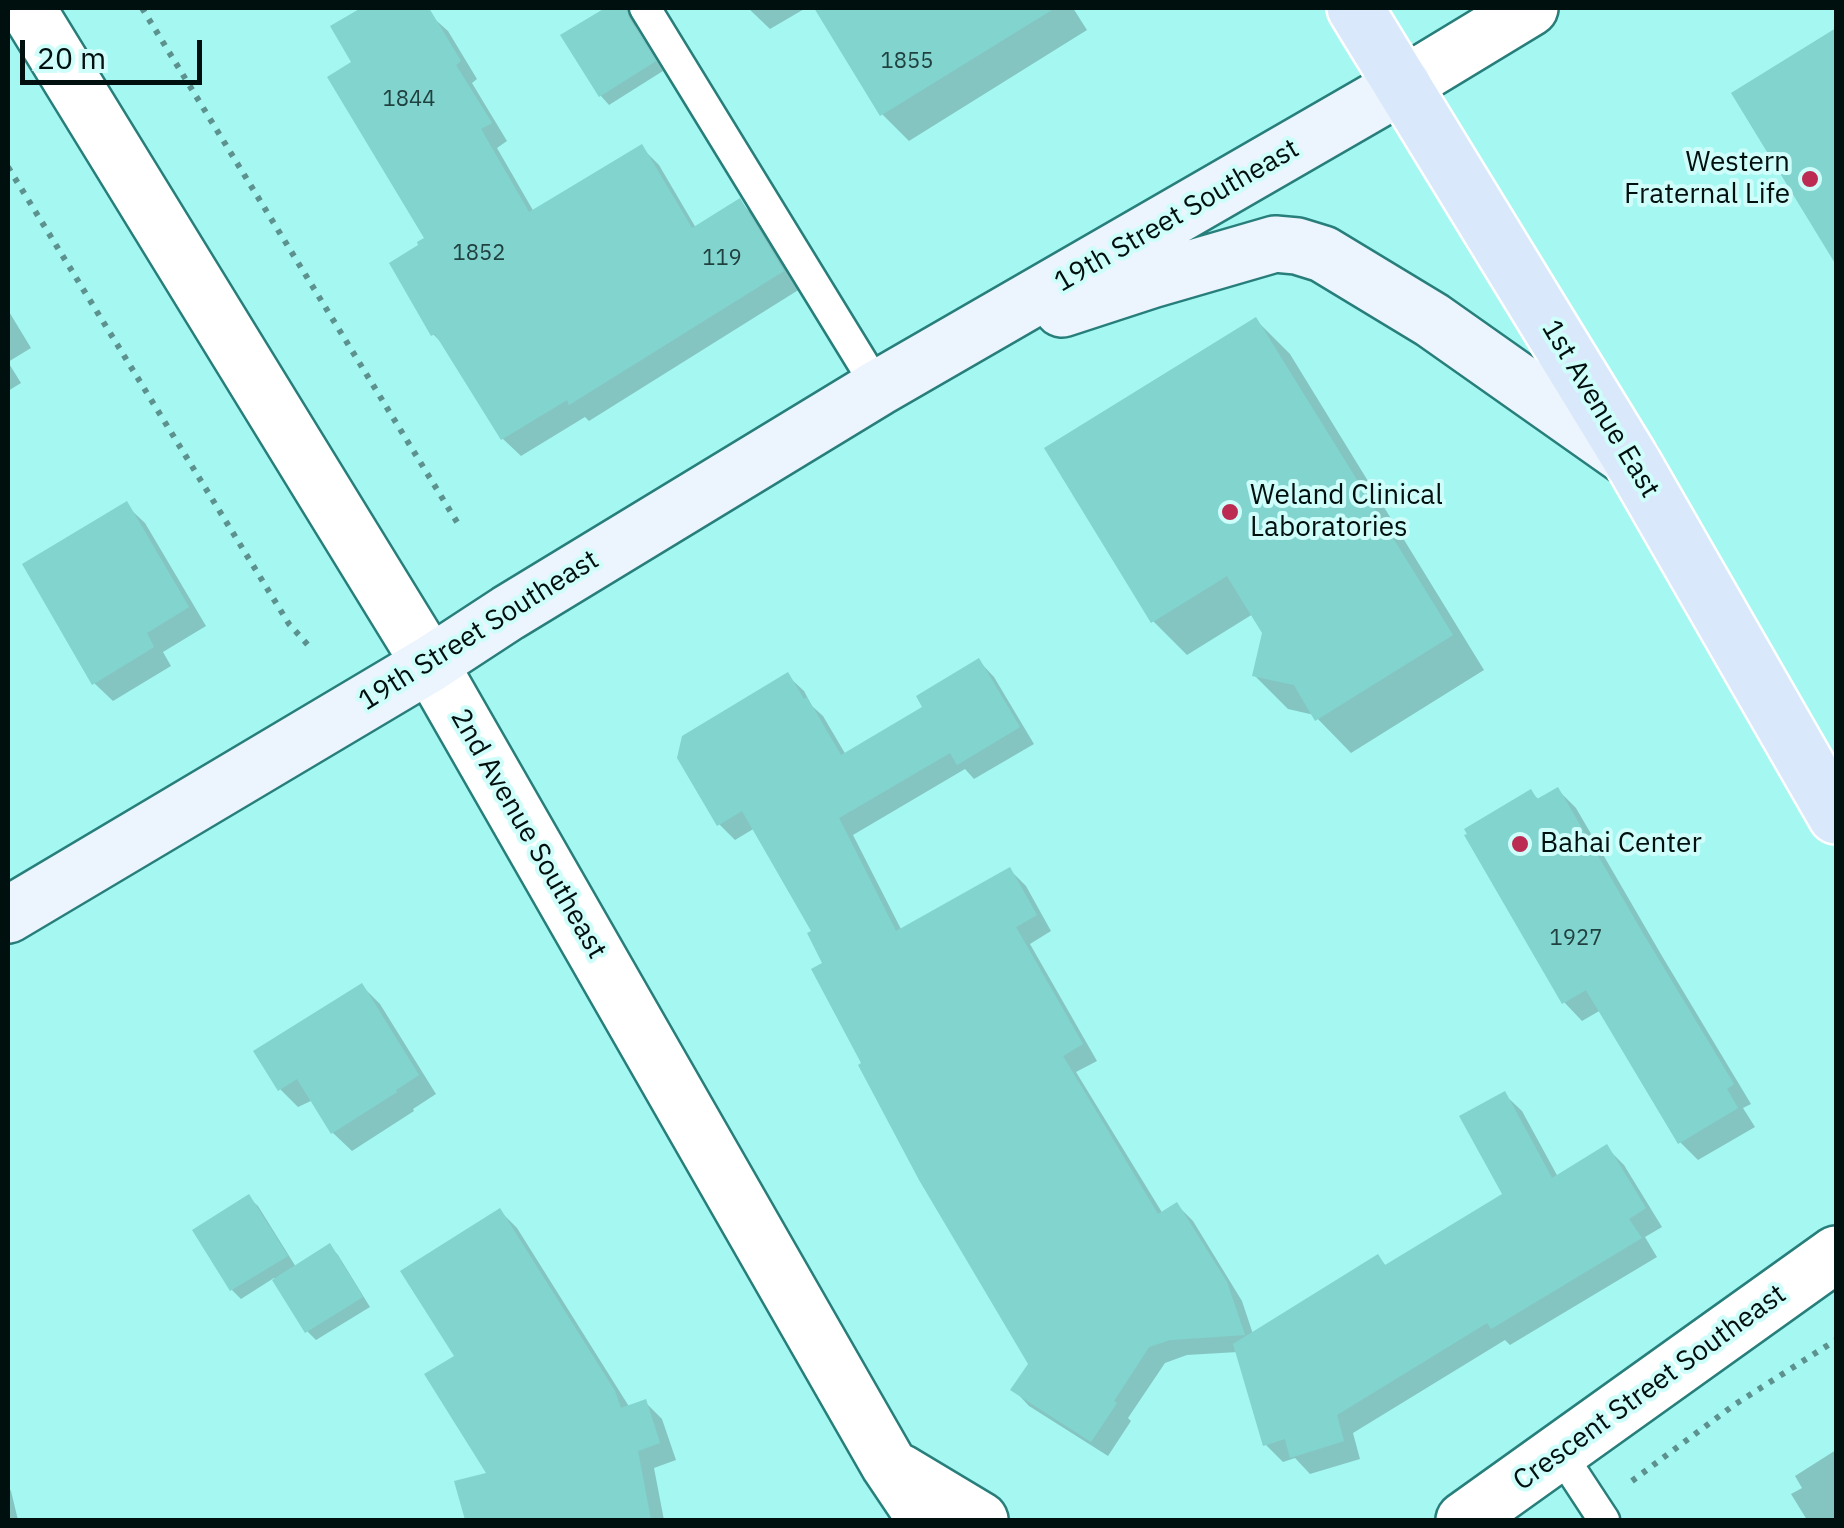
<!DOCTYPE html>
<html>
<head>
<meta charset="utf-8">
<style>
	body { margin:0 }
	#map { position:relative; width:1844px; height:1528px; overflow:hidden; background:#a5f7f2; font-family:"IBM Plex Sans",sans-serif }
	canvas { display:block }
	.frame { position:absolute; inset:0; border:10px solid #00100f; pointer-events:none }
	.scale { position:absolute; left:20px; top:40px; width:182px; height:45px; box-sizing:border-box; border:5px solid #00100f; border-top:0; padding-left:12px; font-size:30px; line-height:35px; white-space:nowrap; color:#00100f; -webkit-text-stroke:8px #cefdfa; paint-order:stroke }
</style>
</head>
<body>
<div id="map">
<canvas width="1844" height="1528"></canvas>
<div class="frame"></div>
<div class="scale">20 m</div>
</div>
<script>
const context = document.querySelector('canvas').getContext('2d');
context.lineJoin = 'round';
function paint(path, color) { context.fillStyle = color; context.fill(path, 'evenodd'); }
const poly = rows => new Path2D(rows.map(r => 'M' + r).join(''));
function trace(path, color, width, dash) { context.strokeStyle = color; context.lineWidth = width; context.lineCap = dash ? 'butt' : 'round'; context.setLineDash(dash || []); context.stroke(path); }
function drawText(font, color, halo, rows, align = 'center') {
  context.font = font + ' "IBM Plex Sans",sans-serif'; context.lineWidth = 8; context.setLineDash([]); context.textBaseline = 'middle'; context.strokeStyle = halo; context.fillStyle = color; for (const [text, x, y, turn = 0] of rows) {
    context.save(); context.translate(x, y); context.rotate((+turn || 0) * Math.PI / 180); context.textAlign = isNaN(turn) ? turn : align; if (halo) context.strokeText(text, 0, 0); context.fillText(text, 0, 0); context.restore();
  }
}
paint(poly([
	[366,8,425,8,429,14,448,31,477,79,472,83,507,141,497,148,534,212,641,147,659,165,696,228,739,201,757,219,800,289,589,421,585,417,521,456,503,439,447,348,433,334,428,239,354,63,334,27],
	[610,8,626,8,628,10,637,29,663,71,609,105,601,96,564,36],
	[748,8,806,8,770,29],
	[817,8,1073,8,1087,30,909,141,882,114],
	[1836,31,1836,260,1735,94],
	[8,310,31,348,8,362,21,383,8,391],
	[1256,320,1290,354,1484,670,1351,753,1314,715,1288,709,1254,675,1265,633,1253,614,1187,655,1153,621],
	[126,505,145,523,206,626,163,652,171,666,113,701,94,683],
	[979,661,994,677,1034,744,974,779,965,769,853,835,902,931,1010,870,1026,886,1051,931,1030,944,1097,1061,1076,1072,1163,1214,1177,1205,1193,1221,1242,1301,1253,1334,1378,1257,1387,1267,1506,1195,1504,1094,1522,1111,1558,1177,1606,1147,1624,1165,1662,1227,1645,1237,1657,1257,1510,1345,1505,1340,1353,1433,1360,1459,1310,1474,1295,1458,1283,1462,1265,1444,1238,1352,1187,1355,1165,1363,1128,1418,1131,1421,1108,1456,1029,1406,1014,1390,1030,1364,864,1064,815,932,755,828,735,840,719,824,788,676,804,691,812,706,823,716,846,755,926,708],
	[1558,790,1576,808,1662,956,1751,1104,1743,1108,1755,1127,1698,1160,1680,1142,1601,1010,1582,1021,1564,1002,1531,792,1539,800],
	[362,986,380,1004,436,1094,413,1109,414,1111,352,1151,333,1133,313,1100,298,1107,280,1089],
	[249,1198,258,1206,296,1267,330,1246,338,1255,370,1307,316,1340,307,1331,274,1278,241,1299,232,1290],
	[500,1211,517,1228,630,1408,645,1402,662,1419,676,1460,654,1468,664,1520,468,1520,457,1483,490,1474,457,1357],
	[1836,1450,1836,1520,1807,1520,1791,1494,1802,1488,1795,1476],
	[8,1487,11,1491,18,1520,8,1520]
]), '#0003');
paint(poly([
	[361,8,429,8,461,61,456,65,492,123,481,129,529,212,642,144,692,228,740,198,784,271,569,405,567,400,501,440,435,334,431,336,389,263,418,245,417,242,424,238,327,77,351,62,330,26],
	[605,8,626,8,629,18,656,61,599,97,560,35],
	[814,8,1055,8,880,116],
	[1836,28,1836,265,1731,93],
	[1256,317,1453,635,1315,721,1294,685,1252,676,1262,633,1227,576,1151,623,1044,448],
	[127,501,189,607,147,633,154,647,92,685,22,564],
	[979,658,1020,727,957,765,950,753,839,818,896,931,1010,867,1037,915,1016,927,1083,1044,1063,1056,1158,1214,1177,1202,1227,1282,1245,1335,1170,1340,1149,1347,1114,1401,1117,1403,1091,1442,1010,1390,1028,1364,919,1180,858,1065,861,1063,811,969,822,963,807,933,811,931,742,811,717,826,677,758,682,736,788,672,804,699,807,697,841,755,922,707,916,696],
	[1558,787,1644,935,1734,1084,1727,1089,1738,1108,1678,1144,1586,990,1562,1004,1464,835,1467,834,1464,829,1531,789,1537,799],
	[362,983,419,1075,396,1090,397,1092,331,1134,297,1079,278,1091,253,1051],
	[1505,1091,1552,1178,1607,1144,1646,1208,1629,1219,1642,1238,1491,1329,1487,1323,1337,1415,1344,1441,1290,1458,1285,1439,1263,1446,1233,1344,1378,1254,1385,1265,1502,1194,1459,1116],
	[249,1194,288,1256,230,1291,192,1230],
	[500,1208,615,1391,621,1408,646,1399,660,1443,638,1451,651,1520,465,1520,454,1481,486,1473,424,1374,454,1356,400,1271],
	[330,1243,363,1297,305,1333,272,1280]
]), '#82d4cf');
const service = poly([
	[645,8,878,388],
	[1560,1453,1604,1520]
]);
const minor = poly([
	[27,8,430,664,889,1465,926,1520],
	[1403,85,1530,8],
	[900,1472,980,1520],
	[1464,1520,1836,1254]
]);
const secondary = poly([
	[1062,309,1151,280,1275,244,1297,246,1323,254,1432,320,1632,461],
	[8,915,430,664,508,613,878,388,1403,85]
]);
const primary = poly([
	[1355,8,1632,461,1836,816]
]);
trace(service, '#287e7a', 35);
trace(minor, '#287e7a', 60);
trace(secondary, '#287e7a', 60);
trace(primary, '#fff', 60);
trace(poly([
	[142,8,460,527],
	[8,167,289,624,308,645],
	[1632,1481,1734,1405,1836,1340]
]), '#5c918e', 6, [5, 8]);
trace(service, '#fff', 30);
trace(minor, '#fff', 55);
trace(secondary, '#ecf4fd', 55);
trace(primary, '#d9e9fb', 55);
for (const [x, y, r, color] of [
	[1810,179,10,"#bc2c52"],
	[1230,512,10,"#bc2c52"],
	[1520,844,10,"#bc2c52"]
]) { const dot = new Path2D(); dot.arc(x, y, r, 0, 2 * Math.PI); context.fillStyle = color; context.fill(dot); trace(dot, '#cefdfa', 4); }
drawText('22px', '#20413f', null, [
	["1855",907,62],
	["1844",409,100],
	["1852",479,254],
	["119",722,259],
	["1927",1576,939]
]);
drawText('28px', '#00100f', '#cefdfa', [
	["Western",1790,163,"right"],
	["Fraternal Life",1790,195,"right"],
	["Weland Clinical",1250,496],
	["Laboratories",1250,528],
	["Bahai Center",1540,844]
], 'left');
drawText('28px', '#00100f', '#cefdfa', [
	["19th Street Southeast",1177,216,-30],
	["1st Avenue East",1600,409,59],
	["19th Street Southeast",479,631,-32],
	["2nd Avenue Southeast",528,834,60],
	["Crescent Street Southeast",1650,1388,-36]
]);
</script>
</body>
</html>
